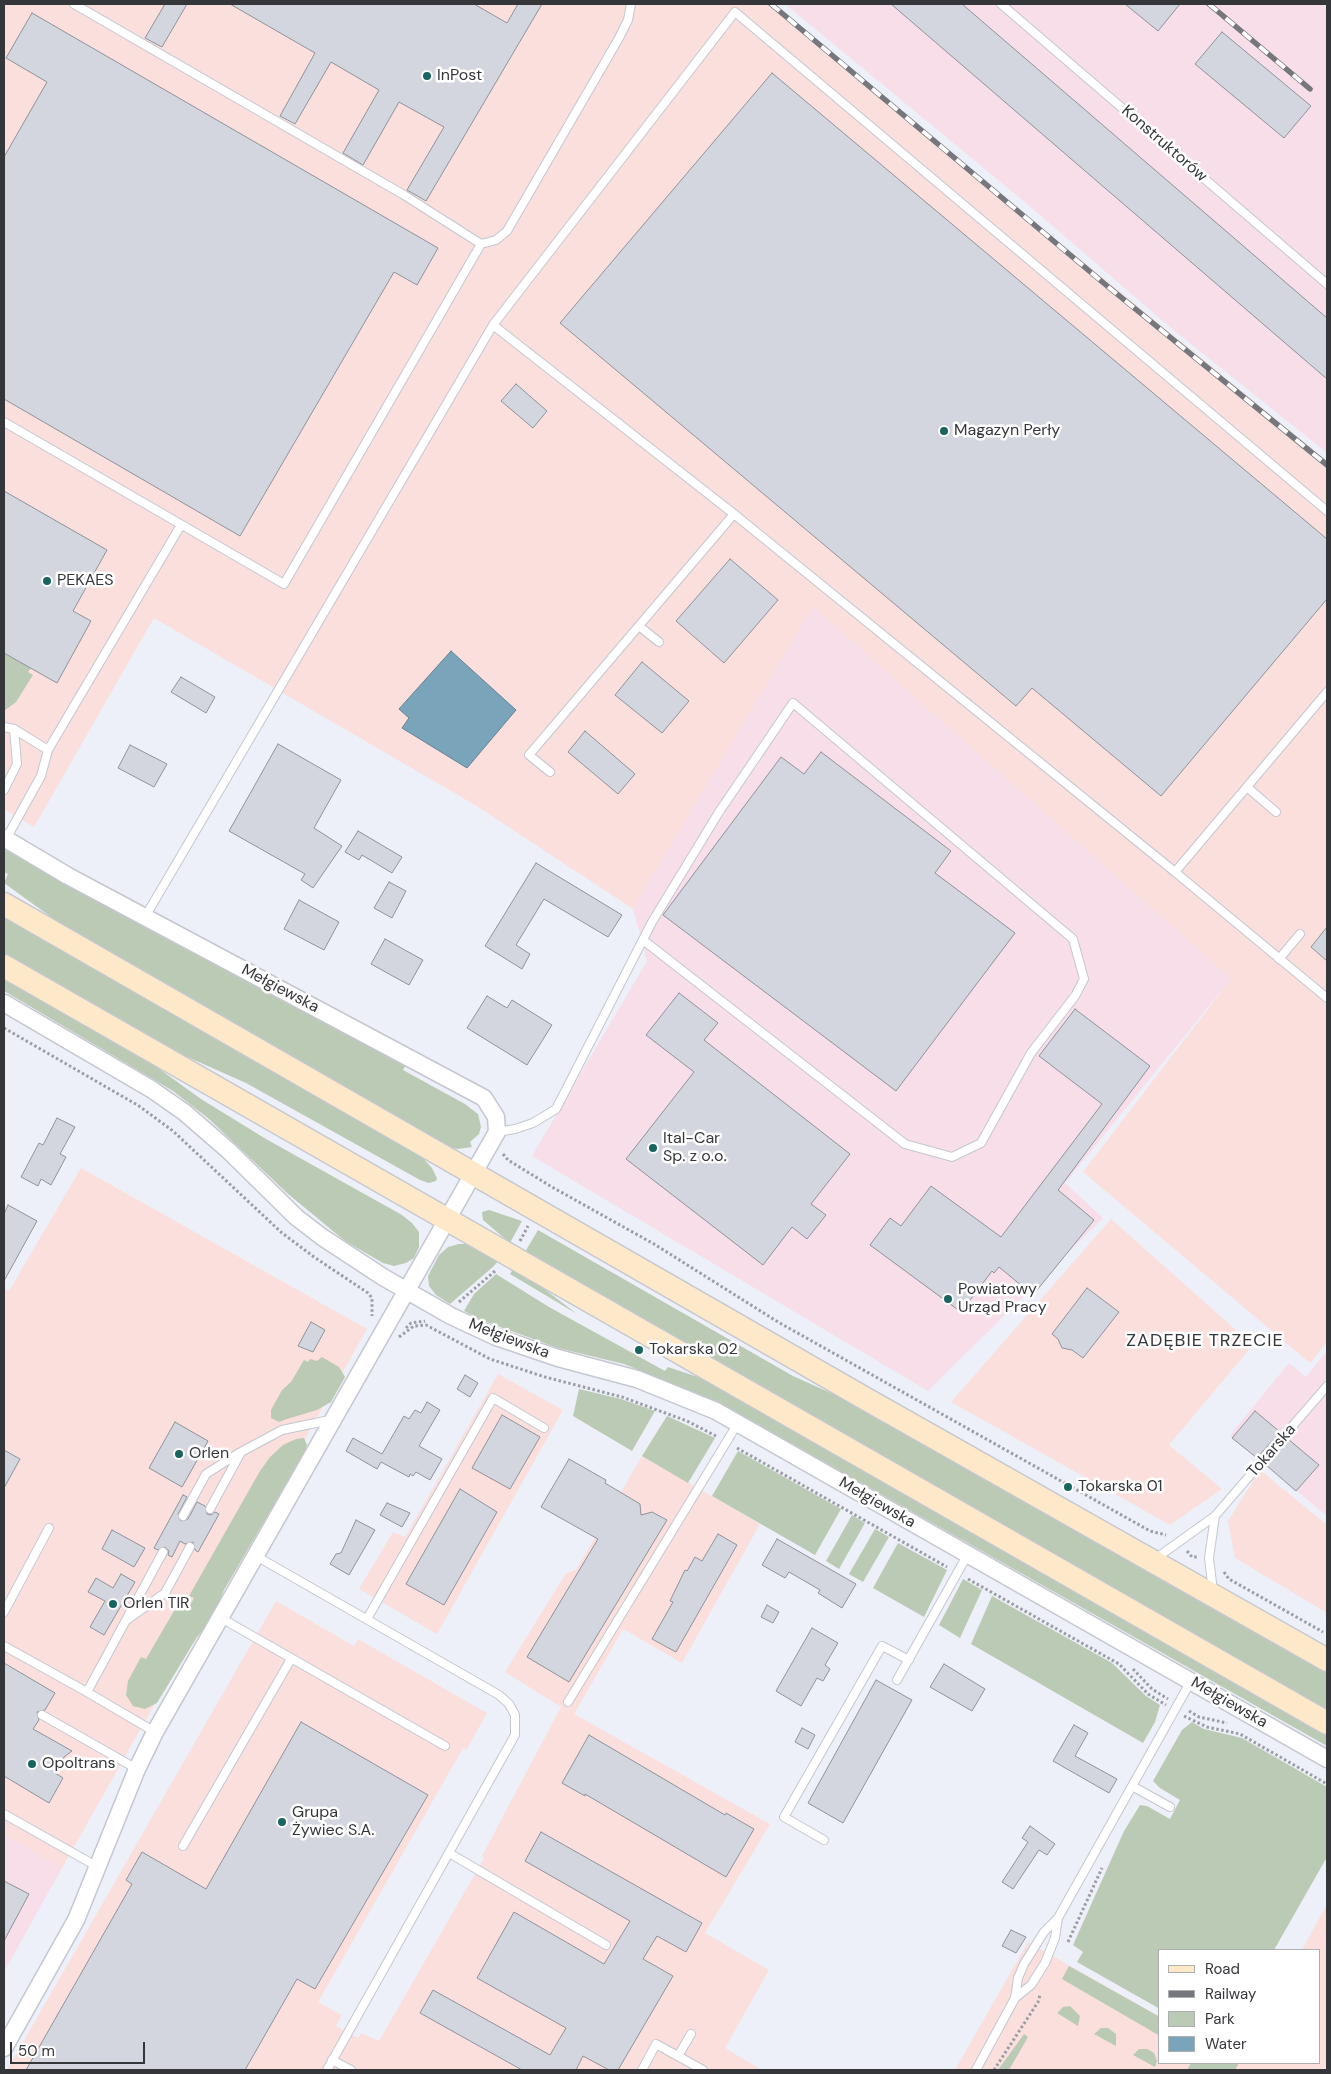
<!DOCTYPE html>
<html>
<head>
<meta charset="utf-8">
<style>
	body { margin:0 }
	#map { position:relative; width:1331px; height:2074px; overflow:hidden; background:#edf0f9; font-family:"DM Sans",sans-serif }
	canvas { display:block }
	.frame { position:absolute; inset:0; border:5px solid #35363a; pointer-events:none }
	.legend { position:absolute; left:1158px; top:1949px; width:162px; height:115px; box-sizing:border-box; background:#fff; border:1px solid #aeafb0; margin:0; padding:6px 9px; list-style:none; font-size:15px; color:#35363a }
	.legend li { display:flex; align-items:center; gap:10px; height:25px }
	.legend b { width:25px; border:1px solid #aeafb0 }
	.scale { position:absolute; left:10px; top:2042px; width:135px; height:22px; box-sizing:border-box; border:2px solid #35363a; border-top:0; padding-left:6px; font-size:15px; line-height:18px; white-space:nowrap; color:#35363a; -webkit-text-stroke:4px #fff; paint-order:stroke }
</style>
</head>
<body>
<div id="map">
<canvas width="1331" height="2074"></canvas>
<div class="frame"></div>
<ul class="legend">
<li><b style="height:6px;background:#fde8c9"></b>Road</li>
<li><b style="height:6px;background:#76777d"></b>Railway</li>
<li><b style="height:14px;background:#bbcab4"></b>Park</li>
<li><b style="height:14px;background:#7aa4b9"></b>Water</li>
</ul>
<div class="scale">50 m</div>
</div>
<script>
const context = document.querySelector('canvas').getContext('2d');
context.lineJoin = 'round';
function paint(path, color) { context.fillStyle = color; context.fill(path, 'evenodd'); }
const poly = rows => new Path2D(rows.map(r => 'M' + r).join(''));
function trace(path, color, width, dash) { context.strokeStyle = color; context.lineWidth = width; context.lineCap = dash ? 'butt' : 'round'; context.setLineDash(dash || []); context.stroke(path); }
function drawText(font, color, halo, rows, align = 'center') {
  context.font = font + ' "DM Sans",sans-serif'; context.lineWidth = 5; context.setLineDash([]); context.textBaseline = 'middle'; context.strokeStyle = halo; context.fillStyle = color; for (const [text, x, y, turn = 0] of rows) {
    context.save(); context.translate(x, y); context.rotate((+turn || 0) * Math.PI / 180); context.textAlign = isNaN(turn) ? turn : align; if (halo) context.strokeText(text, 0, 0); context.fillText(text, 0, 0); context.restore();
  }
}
paint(poly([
	[4,4,768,4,1327,461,1327,1342,1310,1363,1083,1172,1231,979,813,607,633,909,475,805,154,618,34,827,4,809],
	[81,1168,367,1329,62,1868,4,1835,4,1288,9,1291],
	[1111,1219,1253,1345,1169,1445,1222,1489,1170,1525,951,1402],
	[498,1374,563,1410,437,1634,359,1589,393,1532,405,1537],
	[642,1456,760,1524,682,1663,623,1629,574,1714,770,1824,705,1933,769,1970,725,2048,762,2070,7,2070,276,1601,354,1646,358,1639,487,1713,467,1749,463,1748,318,2002,342,2015,336,2026,358,2038,361,2033,379,2041,484,1858,482,1856,561,1707,505,1672,566,1573,576,1570],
	[1260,1470,1327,1525,1327,1613,1235,1558,1228,1521],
	[1327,1904,1327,2070,955,2070,1028,1942,1160,2017,1160,2063,1320,2063,1320,1950,1302,1950]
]), '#fadfdd');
paint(poly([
	[785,4,1327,4,1327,453,1171,328,1026,203],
	[813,607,1231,979,1065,1183,1103,1218,928,1391,532,1156,647,961,633,909],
	[1327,1351,1327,1516,1230,1435,1289,1363,1306,1377],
	[4,1835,62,1868,4,1972]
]), '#f7dee9');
paint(poly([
	[4,653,31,668,28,672,33,675,16,702,4,711],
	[4,847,144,927,406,1065,403,1070,465,1104,478,1114,481,1127,479,1134,470,1142,472,1147,458,1149,452,1148,69,930,4,883,8,874,4,872],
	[4,916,420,1155,432,1168,437,1178,436,1181,429,1183,420,1180,246,1083,156,1043,4,954],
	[4,979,158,1068,201,1099,266,1139,402,1215,412,1223,419,1232,419,1247,414,1258,406,1263,394,1266,383,1263,345,1241,287,1193,209,1119,173,1091,4,991],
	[489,1210,522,1221,510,1243,483,1220,482,1212],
	[538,1230,793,1376,860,1406,1327,1671,1327,1710,525,1252],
	[459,1244,470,1244,498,1261,494,1266,450,1304,436,1295,429,1286,428,1276,439,1255,448,1247],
	[513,1269,534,1281,577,1314,510,1274],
	[496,1274,549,1307,665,1371,668,1367,713,1382,1327,1734,1327,1746,718,1402,624,1364,558,1348,481,1320,464,1311,474,1294],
	[322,1357,339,1367,345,1377,331,1402,317,1410,287,1419,279,1422,271,1418,271,1410,282,1390,291,1382,304,1360,308,1362,310,1359,317,1361],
	[579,1389,621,1399,655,1411,632,1451,573,1416],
	[667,1416,715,1438,688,1483,642,1456],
	[304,1438,307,1445,302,1457,224,1590,211,1621,197,1637,157,1703,145,1709,133,1706,126,1695,128,1681,141,1657,146,1659,174,1611,183,1609,187,1611,194,1598,189,1596,260,1471,270,1457,283,1445,296,1439],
	[738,1451,841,1509,815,1555,712,1496],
	[852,1515,865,1523,839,1569,826,1561],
	[875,1529,889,1537,863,1582,849,1574],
	[898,1543,947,1570,924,1617,873,1588],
	[963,1579,982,1590,960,1638,939,1625],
	[992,1596,1112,1663,1146,1696,1160,1705,1155,1722,1143,1743,971,1644],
	[1192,1722,1204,1729,1242,1738,1327,1787,1327,1857,1274,1950,1160,1950,1160,2009,1077,1962,1083,1952,1073,1945,1124,1831,1140,1805,1147,1806,1170,1819,1180,1800,1160,1788,1153,1781,1182,1730],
	[1069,1966,1160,2017,1160,2036,1062,1979],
	[1070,2006,1080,2016,1078,2026,1057,2013,1063,2007],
	[1101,2028,1108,2028,1116,2034,1116,2046,1094,2034],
	[1024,2034,1028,2037,1009,2070,998,2070],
	[1139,2049,1147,2049,1154,2053,1157,2061,1155,2067,1133,2055],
	[1191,2063,1239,2063,1235,2070,1187,2070]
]), '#bbcab4');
const water = poly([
	[451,651,516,710,467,768,402,728,409,718,399,709,451,651]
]);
paint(water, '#7aa4b9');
trace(water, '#658393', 1);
const building = poly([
	[165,4,187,4,162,47,145,38,165,4],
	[230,4,474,4,507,23,518,4,542,4,426,201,407,190,444,127,399,102,363,165,343,153,379,90,331,62,295,124,280,116,315,53,230,4],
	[891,4,962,4,1327,318,1327,379,891,4],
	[1125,4,1180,4,1158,31,1125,4],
	[32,13,438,248,417,285,394,272,240,536,4,399,4,157,47,82,6,58,32,13],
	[1222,32,1311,106,1284,138,1195,64,1222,32],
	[772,73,1327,539,1327,599,1161,796,1032,688,1016,706,560,323,772,73],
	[516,384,547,411,533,428,501,401,516,384],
	[4,491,107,550,73,611,91,621,57,683,4,653,4,491],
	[730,559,778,600,724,663,676,621,730,559],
	[642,662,689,701,662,733,615,695,642,662],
	[181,677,215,697,206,713,171,692,181,677],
	[585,731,635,774,618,794,568,752,585,731],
	[278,744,341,780,314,828,342,846,313,888,301,880,305,874,229,831,278,744],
	[130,745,167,764,154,787,118,768,130,745],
	[821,752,951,851,935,873,1015,933,896,1091,663,915,781,757,804,774,821,752],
	[358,831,402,857,392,873,362,855,359,860,345,852,358,831],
	[536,863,622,915,608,937,544,899,516,945,530,954,522,969,485,946,536,863],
	[389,882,406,891,392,918,374,908,389,882],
	[299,900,339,922,324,950,284,929,299,900],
	[1327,927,1327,961,1311,947,1327,927],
	[385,939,423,960,409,985,371,964,385,939],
	[679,993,718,1023,704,1040,850,1154,811,1204,826,1215,807,1239,792,1227,763,1265,626,1159,694,1072,646,1035,679,993],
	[487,996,507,1008,512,1000,552,1025,527,1065,467,1028,487,996],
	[1075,1009,1150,1066,1058,1190,1094,1220,1033,1295,999,1267,994,1273,992,1271,961,1312,870,1245,890,1218,901,1226,931,1186,1001,1237,1102,1104,1039,1056,1075,1009],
	[57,1118,75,1127,60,1154,66,1157,51,1185,41,1179,38,1186,21,1177,39,1143,43,1145,57,1118],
	[8,1205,37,1221,4,1281,4,1214,8,1205],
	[1087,1288,1119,1312,1083,1358,1072,1350,1062,1348,1058,1339,1052,1334,1087,1288],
	[311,1322,325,1330,313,1352,298,1346,311,1322],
	[465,1375,478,1383,470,1397,457,1389,465,1375],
	[427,1402,440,1410,419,1446,442,1459,430,1480,416,1472,413,1476,410,1474,409,1477,381,1462,377,1469,346,1451,353,1438,382,1454,404,1416,409,1419,415,1410,421,1413,427,1402],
	[1255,1411,1280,1432,1257,1458,1232,1438,1255,1411],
	[502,1415,540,1437,510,1489,472,1468,502,1415],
	[175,1422,208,1441,182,1487,149,1468,175,1422],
	[1288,1439,1319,1465,1296,1491,1266,1465,1288,1439],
	[4,1450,20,1459,4,1488,4,1450],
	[569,1459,606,1480,605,1483,640,1504,641,1515,652,1512,667,1520,569,1682,527,1657,598,1539,541,1507,569,1459],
	[460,1489,497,1512,444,1605,406,1584,460,1489],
	[183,1495,187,1497,178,1514,181,1521,188,1519,197,1502,205,1506,207,1514,211,1515,215,1512,219,1514,198,1552,195,1550,193,1542,185,1544,180,1541,172,1557,168,1555,169,1551,165,1547,158,1550,154,1548,183,1495],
	[387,1503,410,1513,402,1527,380,1515,387,1503],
	[356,1520,375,1530,349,1575,330,1564,336,1554,341,1553,356,1520],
	[112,1530,145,1548,134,1567,102,1549,112,1530],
	[718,1534,737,1545,676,1652,652,1639,673,1602,670,1601,685,1570,687,1571,695,1557,702,1561,718,1534],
	[777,1539,856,1584,842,1608,818,1593,820,1590,789,1572,785,1578,762,1565,777,1539],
	[121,1574,135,1582,104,1635,90,1627,105,1601,88,1592,96,1578,113,1588,121,1574],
	[767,1605,779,1612,773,1623,761,1617,767,1605],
	[812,1628,838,1643,825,1665,830,1669,823,1681,817,1678,801,1706,776,1691,812,1628],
	[4,1663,55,1693,45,1710,37,1712,39,1720,33,1729,72,1751,64,1757,55,1773,63,1778,49,1803,4,1776,4,1663],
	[944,1664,985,1689,972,1711,930,1687,944,1664],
	[876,1680,912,1700,843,1823,808,1803,876,1680],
	[301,1722,428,1795,315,1989,297,1979,245,2070,26,2070,132,1884,126,1880,142,1852,206,1889,301,1722],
	[1074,1725,1088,1733,1075,1756,1117,1779,1109,1793,1053,1761,1074,1725],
	[802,1728,815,1735,808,1749,795,1742,802,1728],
	[589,1735,725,1815,726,1813,754,1829,726,1877,585,1794,585,1796,562,1783,589,1735],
	[1030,1826,1055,1844,1047,1855,1039,1850,1013,1889,1002,1882,1028,1842,1022,1838,1030,1826],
	[541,1832,702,1923,686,1952,657,1936,643,1959,673,1976,618,2070,609,2070,583,2056,576,2070,522,2070,420,2013,433,1990,550,2055,566,2028,477,1978,514,1912,604,1964,630,1921,525,1861,541,1832],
	[4,1881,29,1894,4,1941,4,1881],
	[1011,1930,1026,1937,1016,1953,1002,1946,1011,1930]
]);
paint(building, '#d3d6df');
trace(building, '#90929b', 1);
const service = poly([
	[1001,4,1327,284],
	[481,244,496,240,507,231,619,38,628,20,631,4],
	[493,325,734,514,1175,872],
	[4,422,284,584,481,244,404,195,74,4],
	[639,626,659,642],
	[1327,692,1175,872,1327,998],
	[4,727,14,729,48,750],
	[550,772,529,755,734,514],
	[1247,787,1276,812],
	[4,790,17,764,14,729],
	[6,839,41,776,48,750,181,525],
	[145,917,493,325,735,12,1327,511],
	[1279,959,1300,934],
	[497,1132,515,1129,533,1123,556,1109,652,922,719,812,793,703,1073,939,1084,979,1075,996,1031,1053,981,1143,952,1157,905,1144,643,940],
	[210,1509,241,1452,282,1430,330,1420],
	[183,1516,206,1474,239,1453],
	[256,1556,499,1695,509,1704,515,1715,515,1735,327,2070],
	[1155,1559,1215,1516,1327,1386],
	[1213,1591,1209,1558,1215,1516],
	[4,1612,49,1528],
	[221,1618,445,1746],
	[128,1619,165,1593,190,1547],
	[367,1619,493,1398,544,1428],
	[4,1646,87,1692,163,1552],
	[897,1680,968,1554],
	[87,1692,155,1732],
	[568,1702,738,1423],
	[42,1715,137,1769],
	[1132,1786,1170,1807],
	[4,1814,98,1867],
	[824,1840,784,1817,882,1646,909,1660],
	[183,1846,291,1659],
	[449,1853,606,1945],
	[1015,1998,1031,1985,1045,1963,1055,1938,1058,1918],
	[678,2056,691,2034],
	[332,2060,351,2070],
	[642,2070,656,2044,703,2070],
	[976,2070,1015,1998,1018,1978,1024,1964,1044,1932,1058,1918,1191,1681]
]);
const minor = poly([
	[4,838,68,876,484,1098,496,1117,497,1132,155,1732,137,1769,76,1920,4,2048],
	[4,1003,151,1089,184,1112,229,1151,296,1217,322,1237,383,1277,451,1316,496,1337,558,1358,637,1379,716,1411,1327,1759]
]);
const secondary = poly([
	[4,904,866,1399,1327,1660],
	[4,966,1327,1723]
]);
trace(service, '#c4c7d0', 10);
trace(minor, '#c4c7d0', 19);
trace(secondary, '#c4c7d0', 25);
trace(poly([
	[4,1028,139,1106,173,1131,282,1233,314,1257,368,1293,372,1298,372,1316],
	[503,1154,508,1160,552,1187,654,1244,778,1322,1150,1531,1166,1535],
	[520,1241,528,1226],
	[459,1302,495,1271],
	[406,1328,411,1323,425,1321],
	[399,1337,414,1326,426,1325,490,1359,545,1377,622,1397,687,1421,716,1436],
	[737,1448,947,1567],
	[1187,1551,1192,1557,1197,1557],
	[1224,1572,1229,1579,1323,1632],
	[968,1579,1119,1664,1148,1694,1166,1705],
	[1133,1669,1152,1689,1168,1699],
	[1189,1711,1199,1717,1227,1723],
	[1184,1716,1207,1727,1240,1734,1327,1784],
	[1068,1942,1102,1868],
	[994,2070,1038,2002,1040,1995]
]), '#9b9da4', 3, [2.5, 2.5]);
trace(service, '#fff', 8);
trace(minor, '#fff', 16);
trace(secondary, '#fde8c9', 22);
const rail = poly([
	[771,4,1106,285,1327,465],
	[1209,4,1310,89]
]);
trace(rail, '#76777d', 5.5);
trace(rail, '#fff', 4, [11]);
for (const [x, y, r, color] of [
	[427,76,5,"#18645e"],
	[944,431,5,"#18645e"],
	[47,581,5,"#18645e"],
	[653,1148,5,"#18645e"],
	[948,1299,5,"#18645e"],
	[639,1350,5,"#18645e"],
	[179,1454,5,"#18645e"],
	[1068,1487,5,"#18645e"],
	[113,1604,5,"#18645e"],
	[32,1764,5,"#18645e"],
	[282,1822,5,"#18645e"]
]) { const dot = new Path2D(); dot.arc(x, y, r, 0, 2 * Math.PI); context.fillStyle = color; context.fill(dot); trace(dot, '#fff', 2); }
drawText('16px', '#35363a', '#fff', [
	["InPost",437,76],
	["Magazyn Perły",954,431],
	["PEKAES",57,581],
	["Ital-Car",663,1139],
	["Sp. z o.o.",663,1157],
	["Powiatowy",958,1290],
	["Urząd Pracy",958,1308],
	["Tokarska 02",649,1350],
	["Orlen",189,1454],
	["Tokarska 01",1078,1487],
	["Orlen TIR",123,1604],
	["Opoltrans",42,1764],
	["Grupa",292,1813],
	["Żywiec S.A.",292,1831]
], 'left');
drawText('16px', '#35363a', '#fff', [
	["Konstruktorów",1164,144,41],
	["Mełgiewska",280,989,28],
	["Mełgiewska",509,1339,21],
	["Tokarska",1272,1451,-49],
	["Mełgiewska",877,1503,30],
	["Mełgiewska",1229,1703,30]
]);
context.letterSpacing = '1px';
drawText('18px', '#35363a', '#fff', [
	["ZADĘBIE TRZECIE",1205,1341]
]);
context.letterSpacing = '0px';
</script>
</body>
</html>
